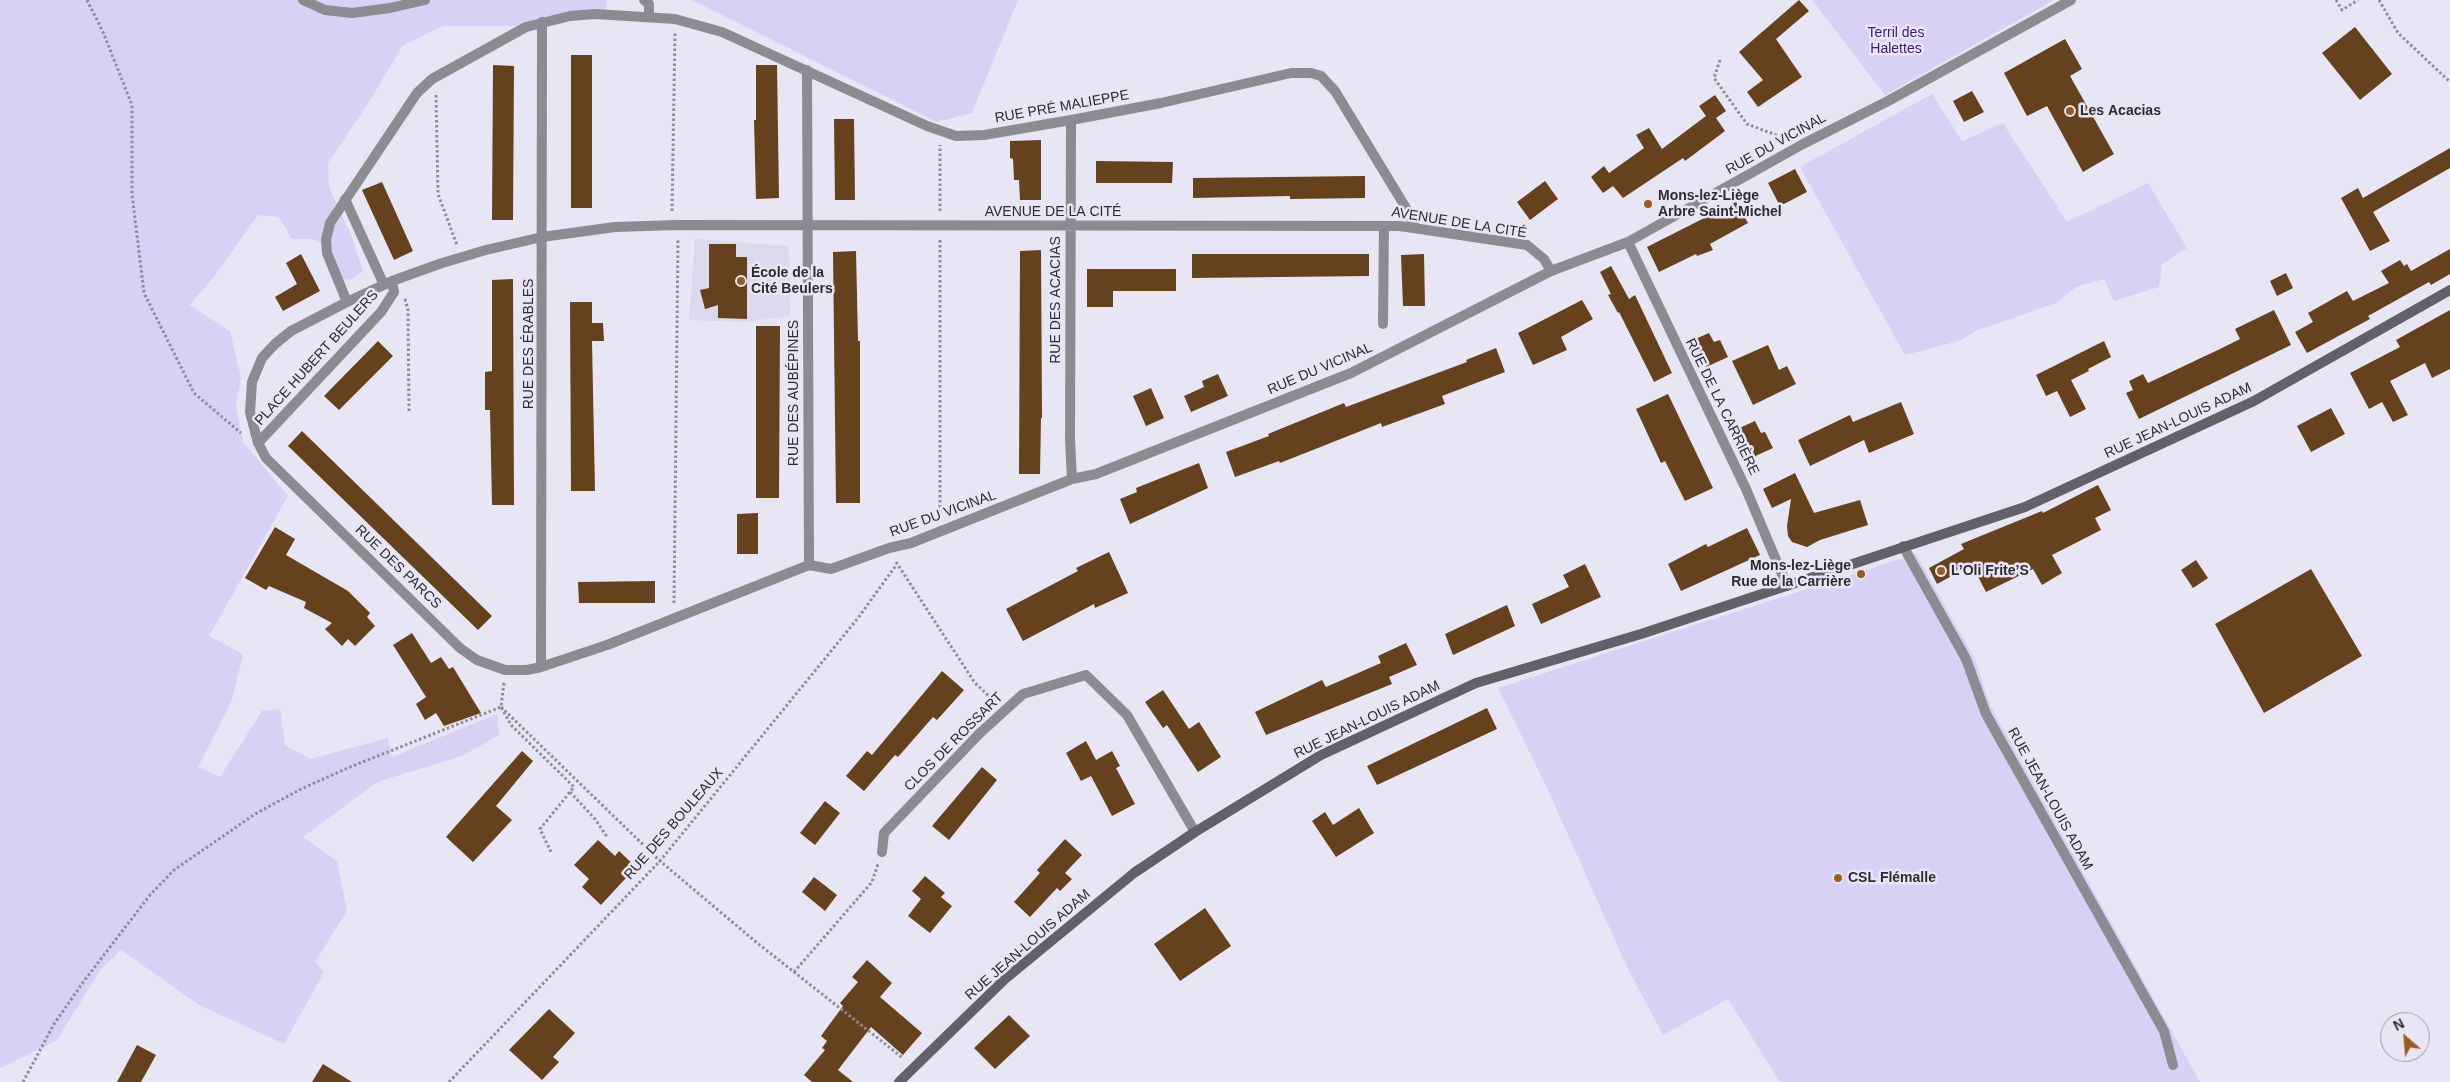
<!DOCTYPE html>
<html>
<head>
<meta charset="utf-8">
<style>
	body { margin:0 }
	#map { position:relative; width:2450px; height:1082px; overflow:hidden; background:#e8e5f4; font-family:Helvetica,sans-serif }
	canvas { display:block }
	.north { position:absolute; left:2380px; top:1012px; width:50px; height:50px; box-sizing:border-box; background:#e8e5f4; border:1px solid #9d9ba6; border-radius:50%; rotate:333deg; font-size:14px; font-weight:700; line-height:20px; text-align:center; color:#2d2c32 }
	.north::after { content:''; display:block; margin:auto; width:18px; height:22px; background:#995e1d; clip-path:polygon(50% 0,100% 100%,50% 72%,0 100%) }
</style>
</head>
<body>
<div id="map">
<canvas width="2450" height="1082"></canvas>
<div class="north">N</div>
</div>
<script>
const context = document.querySelector('canvas').getContext('2d');
context.lineJoin = 'round';
function paint(path, color) { context.fillStyle = color; context.fill(path, 'evenodd'); }
const poly = rows => new Path2D(rows.map(r => 'M' + r).join(''));
function trace(path, color, width, dash) { context.strokeStyle = color; context.lineWidth = width; context.lineCap = dash ? 'butt' : 'round'; context.setLineDash(dash || []); context.stroke(path); }
function drawText(font, color, halo, rows, align = 'center') {
  context.font = font + ' Helvetica,sans-serif'; context.lineWidth = 5; context.setLineDash([]); context.textBaseline = 'middle'; context.strokeStyle = halo; context.fillStyle = color; for (const [text, x, y, turn = 0] of rows) {
    context.save(); context.translate(x, y); context.rotate((+turn || 0) * Math.PI / 180); context.textAlign = isNaN(turn) ? turn : align; if (halo) context.strokeText(text, 0, 0); context.fillText(text, 0, 0); context.restore();
  }
}
paint(poly([
	[695,239,789,246,790,316,743,322,689,320]
]), '#dcd8ed');
paint(poly([
	[0,0,69,0,71,5,70,0,607,0,605,12,520,26,443,26,402,46,372,97,328,163,329,187,353,240,363,271,350,280,342,278,330,249,313,239,292,239,279,217,258,215,216,274,190,305,230,331,241,378,236,406,243,442,288,496,209,636,243,654,232,700,198,767,220,777,262,711,280,709,285,745,310,759,388,738,392,757,497,714,499,735,462,756,377,782,303,837,337,861,347,911,315,962,324,972,284,1044,199,1005,121,950,101,969,57,1040,0,1068],
	[692,0,1018,0,972,113,937,122],
	[1812,0,2054,0,1885,95],
	[1932,94,1962,141,2003,123,2067,222,2148,183,2187,248,2162,264,2159,287,2114,301,2104,279,2076,287,2056,303,1978,330,1959,341,1905,355,1800,167],
	[1916,554,1975,659,1990,705,2200,1082,1780,1082,1728,999,1663,1035,1628,969,1547,788,1498,688]
]), '#d9d0f6');
paint(poly([
	[1799,0,1809,11,1776,39,1802,77,1758,107,1747,92,1763,80,1739,52],
	[2355,27,2392,74,2360,100,2322,53],
	[2065,39,2082,69,2070,76,2114,154,2083,172,2047,106,2027,116,2004,73],
	[571,55,592,55,592,208,571,208],
	[493,65,514,66,513,220,492,220],
	[756,65,777,65,779,198,756,199,754,120,756,120],
	[1972,91,1984,112,1964,122,1953,101],
	[1715,95,1726,111,1716,118,1725,131,1685,161,1683,158,1623,198,1613,186,1603,193,1591,177,1604,166,1609,173,1644,148,1636,135,1649,128,1662,149,1706,116,1699,106],
	[834,119,854,119,855,200,835,200],
	[1041,140,1041,200,1020,200,1019,180,1014,180,1013,159,1010,158,1010,141],
	[2450,148,2450,168,2373,212,2390,241,2370,251,2341,198,2358,188,2363,198],
	[1096,161,1173,162,1172,183,1096,183],
	[1795,169,1807,192,1780,206,1768,183],
	[1365,176,1365,198,1290,199,1290,196,1193,198,1193,178],
	[1545,181,1558,199,1530,220,1517,202],
	[382,182,413,251,394,260,362,190],
	[1736,202,1748,223,1710,244,1713,250,1697,256,1696,254,1659,272,1647,247],
	[709,244,736,244,736,257,747,257,747,319,718,318,718,305,705,309,700,290,709,288],
	[2450,249,2450,274,2431,285,2429,282,2368,316,2370,319,2307,353,2295,332,2313,322,2308,313,2347,291,2353,301,2389,283,2381,271,2400,260,2404,266,2407,264,2411,271],
	[1041,250,1042,418,1041,418,1040,474,1019,474,1020,251],
	[856,251,858,341,860,341,860,503,836,503,833,252],
	[301,254,320,291,283,311,275,297,297,284,286,263],
	[1192,254,1369,254,1369,276,1192,278],
	[1424,254,1425,306,1403,306,1401,255],
	[1611,266,1629,299,1635,295,1672,373,1654,382,1619,312,1618,313,1608,295,1611,294,1600,272],
	[1087,269,1176,269,1176,291,1113,291,1113,307,1087,307],
	[2286,273,2293,288,2277,296,2270,281],
	[513,279,514,505,492,505,490,410,485,410,485,372,492,371,492,280],
	[1582,300,1593,319,1561,337,1567,350,1533,365,1518,333],
	[570,302,592,302,592,323,603,323,604,341,592,341,595,491,571,491],
	[2274,310,2291,345,2139,419,2126,393,2133,390,2129,381,2143,374,2148,383,2220,349,2240,339,2235,329],
	[2450,310,2450,369,2432,378,2425,363,2390,381,2408,415,2393,422,2382,402,2369,409,2350,373,2400,347,2396,340],
	[756,326,780,326,779,498,756,498],
	[1709,333,1714,342,1720,340,1728,357,1706,367,1693,340],
	[378,341,393,356,339,410,324,396],
	[2104,341,2111,357,2088,369,2089,371,2071,380,2086,409,2070,417,2057,391,2046,396,2036,375],
	[1768,345,1779,370,1787,366,1796,384,1753,405,1732,361],
	[1496,348,1505,372,1442,396,1445,404,1382,427,1381,423,1280,463,1279,461,1235,477,1226,452,1269,436,1268,434,1344,403,1346,407,1467,362,1466,360],
	[1218,374,1228,396,1191,412,1184,396,1204,387,1202,381],
	[1151,388,1164,418,1146,426,1133,396],
	[1668,394,1713,488,1685,501,1665,461,1661,463,1636,409],
	[1901,402,1914,434,1869,453,1864,440,1810,466,1798,440,1850,415,1853,422],
	[2331,408,2345,434,2311,452,2297,426],
	[1755,421,1761,433,1765,432,1773,448,1749,459,1735,430],
	[302,431,492,616,478,630,288,446],
	[1199,463,1208,488,1130,524,1120,499,1137,492,1136,488],
	[1795,473,1814,513,1860,500,1868,525,1820,540,1807,547,1792,542,1788,536,1787,526,1791,499,1772,508,1763,489],
	[2098,485,2111,510,2095,518,2101,530,2052,555,2062,573,2042,585,2033,569,1986,592,1972,565,1937,584,1929,568,1964,549,1961,544,2042,511,2043,513],
	[758,513,758,554,737,554,737,514],
	[275,527,295,539,286,555,348,591,370,613,367,617,375,626,355,646,348,639,342,646,325,629,332,623,304,608,306,602,269,586,266,590,245,578],
	[1747,528,1760,555,1681,591,1668,564,1706,544,1708,547],
	[1109,552,1128,593,1095,608,1094,604,1023,641,1006,609,1078,571,1076,568],
	[2196,560,2208,578,2193,588,2181,570],
	[1585,564,1601,597,1541,624,1532,604,1569,587,1563,575],
	[2311,569,2362,656,2264,713,2215,624],
	[655,581,655,603,579,603,578,582],
	[1507,605,1515,626,1453,655,1445,634],
	[412,633,431,663,441,657,449,669,453,667,481,713,444,726,436,713,425,720,416,704,426,697,393,645],
	[1406,643,1417,665,1389,677,1392,684,1266,735,1255,712,1322,680,1326,687,1381,663,1378,656],
	[942,671,964,690,937,720,933,717,898,757,895,755,864,791,846,776,867,751,872,755],
	[1163,690,1189,729,1199,722,1221,757,1198,772,1167,725,1163,728,1145,702],
	[1487,708,1497,729,1377,785,1367,766],
	[1086,741,1096,760,1112,751,1120,766,1116,768,1135,804,1112,816,1091,776,1081,781,1066,753],
	[522,751,533,761,496,806,512,820,473,862,446,837],
	[982,767,997,780,949,840,932,826],
	[825,801,840,813,815,845,800,833],
	[1359,808,1374,833,1336,857,1312,821,1325,812,1333,825],
	[1065,839,1082,855,1065,873,1072,879,1060,891,1057,888,1030,917,1014,902,1040,873,1037,870],
	[598,840,615,856,619,851,636,867,601,905,582,887,589,879,574,865],
	[925,876,945,893,941,897,952,906,930,933,908,916,921,899,912,891],
	[814,877,837,895,825,911,802,892],
	[1205,908,1231,946,1180,981,1154,944],
	[867,960,892,983,880,997,922,1033,903,1055,871,1027,838,1070,853,1082,812,1082,804,1075,825,1050,822,1048,827,1041,821,1036,843,1006,840,1003,858,982,852,977],
	[549,1009,575,1033,553,1057,559,1062,542,1080,509,1050],
	[1009,1015,1030,1036,995,1069,974,1048],
	[137,1045,156,1055,141,1082,117,1082],
	[323,1064,352,1082,312,1082]
]), '#65411d');
trace(poly([
	[87,0,103,32,132,105,132,194,144,293,194,393,241,433],
	[2336,0,2342,10,2358,0],
	[2379,0,2398,33,2450,82],
	[1720,60,1714,78,1747,124,1784,138],
	[436,95,438,194,457,245],
	[672,211,675,32],
	[940,211,940,145],
	[940,240,940,516],
	[405,299,408,310,409,412],
	[896,562,975,683,995,702],
	[674,603,678,239],
	[504,683,501,707,511,725,574,787,540,829,552,854],
	[501,707,660,861,756,942,903,1058],
	[570,792,595,819,607,837],
	[794,972,872,882,878,864],
	[23,1082,54,1024,84,981,150,895,174,870,255,814,301,789,350,767,501,707],
	[449,1082,660,861,858,618,897,564]
]), '#8e8c97', 3, [2.5, 2.5]);
trace(poly([
	[303,0,325,10,352,13,390,8,425,0],
	[644,0,649,4,649,16],
	[807,70,809,565],
	[1071,120,1070,440,1072,479],
	[345,199,384,285],
	[1628,242,1746,489,1787,586],
	[1551,271,1544,259,1527,245,1400,226,678,225,615,227,542,237,486,250,442,263,392,281,347,302,291,331,275,344,262,358,252,382,250,412,258,443,266,458,460,648,477,660,505,670,527,670,541,667,607,645,809,565,831,569,889,548,911,543,1072,479,1096,474,1351,373,1551,271,1628,242,1803,144,1888,101,2071,0],
	[347,302,327,253,326,240,330,223,417,93,432,79,526,27,570,16,595,14,675,19,722,32,927,126,956,136,984,135,1071,120,1161,103,1291,73,1311,73,1321,76,1335,91,1406,208,1416,228],
	[1383,324,1384,226],
	[258,443,381,312,394,292,392,281],
	[1903,546,1966,659,1986,714,2164,1031,2173,1065],
	[541,667,542,22],
	[882,852,884,833,980,733,1023,694,1086,675,1127,715,1195,832]
]), '#8c8b91', 10);
trace(poly([
	[899,1082,1005,979,1134,873,1195,832,1321,755,1476,683,1641,634,2025,507,2254,401,2450,290]
]), '#626068', 10);
for (const [x, y, r, color] of [
	[2070,111,5,"#995e1d"],
	[1648,204,5,"#995e1d"],
	[741,281,5,"#995e1d"],
	[1941,571,5,"#995e1d"],
	[1861,574,5,"#995e1d"],
	[1838,878,5,"#995e1d"]
]) { const dot = new Path2D(); dot.arc(x, y, r, 0, 2 * Math.PI); context.fillStyle = color; context.fill(dot); trace(dot, '#e8e5f4', 2); }
drawText('14px', '#3e1675', '#e8e5f4', [
	["Terril des",1896,33],
	["Halettes",1896,49]
]);
drawText('14px', '#2d2c32', '#e8e5f4', [
	["RUE PRÉ MALIEPPE",1062,107,-10],
	["RUE DU VICINAL",1776,144,-29],
	["AVENUE DE LA CITÉ",1053,212],
	["AVENUE DE LA CITÉ",1459,223,9],
	["RUE DES ACACIAS",1056,300,-90],
	["RUE DES ÉRABLES",529,344,-90],
	["PLACE HUBERT BEULERS",317,358,-48],
	["RUE DU VICINAL",1320,369,-23],
	["RUE DES AUBÉPINES",794,393,-90],
	["RUE DE LA CARRIÈRE",1722,407,64],
	["RUE JEAN-LOUIS ADAM",2178,421,-25],
	["RUE DU VICINAL",943,514,-20],
	["RUE DES PARCS",398,567,44],
	["RUE JEAN-LOUIS ADAM",1367,720,-26],
	["CLOS DE ROSSART",954,742,-45],
	["RUE JEAN-LOUIS ADAM",2050,799,61],
	["RUE DES BOULEAUX",674,824,-49],
	["RUE JEAN-LOUIS ADAM",1028,945,-41]
]);
drawText('bold 14px', '#2d2c32', '#e8e5f4', [
	["Les Acacias",2080,111],
	["Mons-lez-Liège",1658,196],
	["Arbre Saint-Michel",1658,212],
	["École de la",751,273],
	["Cité Beulers",751,289],
	["Mons-lez-Liège",1851,566,"right"],
	["Rue de la Carrière",1851,582,"right"],
	["L’Oli Frite’S",1951,571],
	["CSL Flémalle",1848,878]
], 'left');
</script>
</body>
</html>
